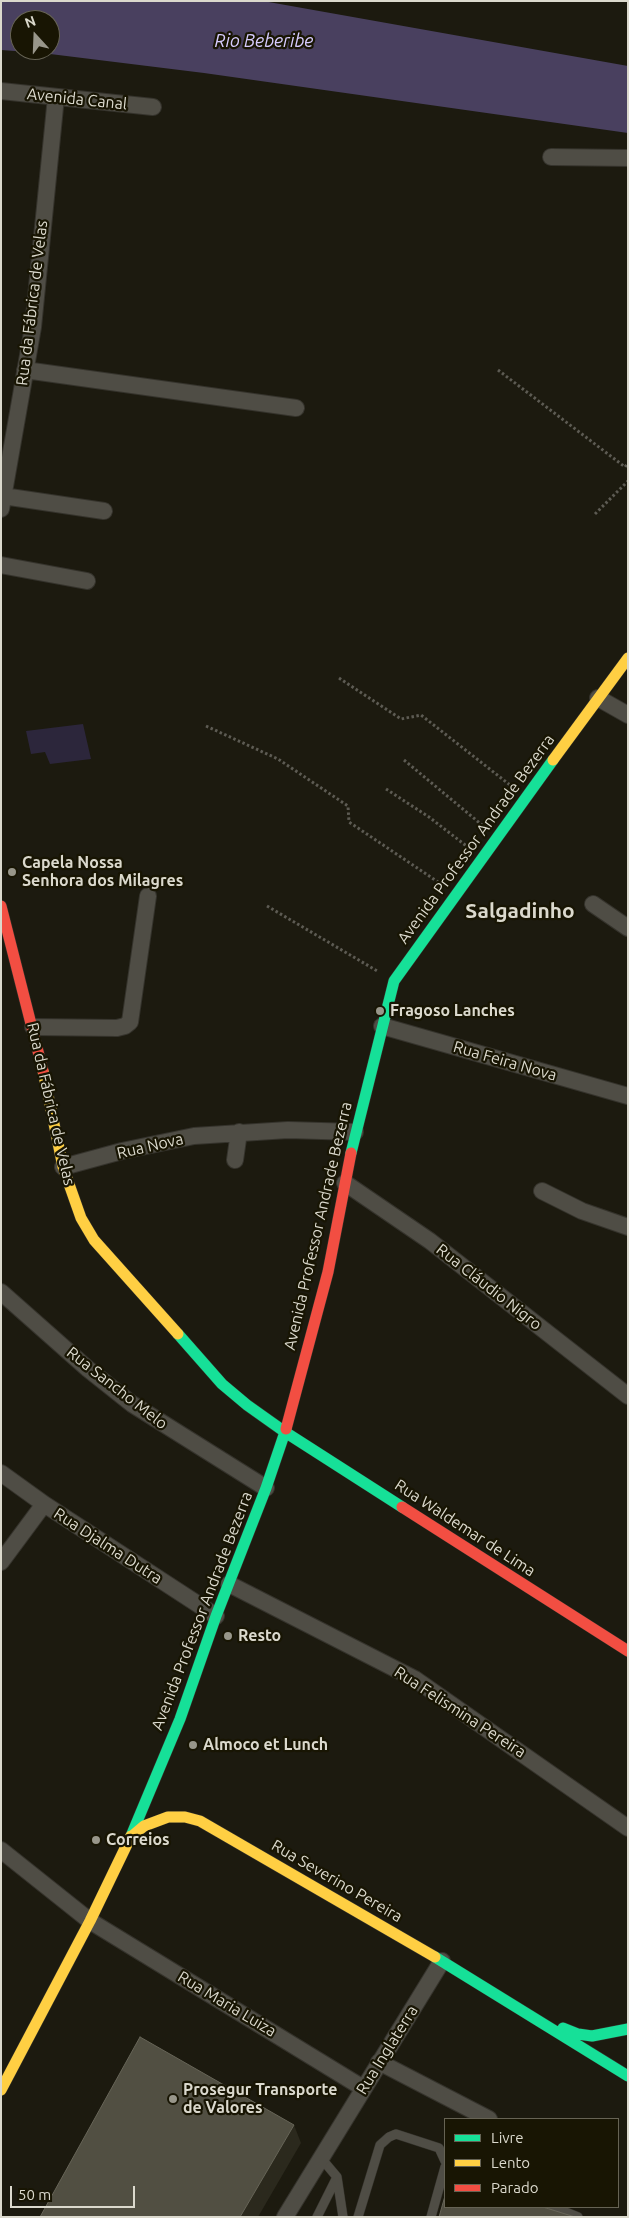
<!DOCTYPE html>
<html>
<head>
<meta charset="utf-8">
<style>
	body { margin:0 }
	#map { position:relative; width:629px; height:2218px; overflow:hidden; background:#1c1a0f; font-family:Ubuntu,sans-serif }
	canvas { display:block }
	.frame { position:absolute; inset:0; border:2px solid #dbd9cd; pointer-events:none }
	.legend { position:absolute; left:444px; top:2118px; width:175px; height:90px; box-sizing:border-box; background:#181503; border:1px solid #666354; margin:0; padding:6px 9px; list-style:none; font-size:15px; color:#dbd9cd }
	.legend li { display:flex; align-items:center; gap:10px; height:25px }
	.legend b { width:25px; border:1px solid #666354 }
	.north { position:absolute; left:10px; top:10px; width:50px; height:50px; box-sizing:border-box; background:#181503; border:1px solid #666354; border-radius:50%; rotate:340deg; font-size:14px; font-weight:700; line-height:20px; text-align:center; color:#dbd9cd }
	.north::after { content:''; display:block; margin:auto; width:18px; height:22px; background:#98968a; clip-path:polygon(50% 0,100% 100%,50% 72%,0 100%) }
	.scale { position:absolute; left:10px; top:2186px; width:125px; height:22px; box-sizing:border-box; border:2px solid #dbd9cd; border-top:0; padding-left:6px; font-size:15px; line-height:18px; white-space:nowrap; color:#dbd9cd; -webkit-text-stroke:4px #181503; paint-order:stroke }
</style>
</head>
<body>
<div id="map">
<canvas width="629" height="2218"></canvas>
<div class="frame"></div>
<ul class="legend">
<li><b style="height:6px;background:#16e098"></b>Livre</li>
<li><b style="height:6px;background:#ffcf43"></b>Lento</li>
<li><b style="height:6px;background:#f24e42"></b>Parado</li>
</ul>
<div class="north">N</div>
<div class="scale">50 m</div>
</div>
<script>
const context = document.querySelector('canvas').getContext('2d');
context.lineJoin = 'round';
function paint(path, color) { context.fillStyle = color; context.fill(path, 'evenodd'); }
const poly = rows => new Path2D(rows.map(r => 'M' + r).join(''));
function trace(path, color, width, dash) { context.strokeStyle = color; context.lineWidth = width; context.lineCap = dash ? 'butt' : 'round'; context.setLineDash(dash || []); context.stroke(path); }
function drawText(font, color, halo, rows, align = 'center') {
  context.font = font + ' Ubuntu,sans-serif'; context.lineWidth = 4.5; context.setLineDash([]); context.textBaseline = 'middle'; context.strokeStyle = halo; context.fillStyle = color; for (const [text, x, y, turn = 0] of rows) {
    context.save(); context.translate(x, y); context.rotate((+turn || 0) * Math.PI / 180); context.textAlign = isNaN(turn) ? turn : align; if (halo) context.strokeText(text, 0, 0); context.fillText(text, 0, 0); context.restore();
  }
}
paint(poly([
	[83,724,91,759,50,764,45,752,31,754,26,731]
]), '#2c263b');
paint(poly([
	[1,1,263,1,628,66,628,133,204,73,42,53,1,50],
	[20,20,50,20,50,50,20,50]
]), '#49405f');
const lane = poly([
	[321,2158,337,2177,343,2217],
	[553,2207,578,2217],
	[317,2217,337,2177],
	[358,2217,380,2145,389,2137,396,2134,439,2148,445,2161],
	[431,2217,445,2167]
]);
const street = poly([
	[1,91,153,107],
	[551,157,628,158],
	[25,370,296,408],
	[3,496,104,511],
	[1,509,33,327,56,97],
	[1,565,87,581],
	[598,698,628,715],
	[593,904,628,928],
	[382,1026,628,1096],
	[33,1027,117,1028,125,1026,130,1022,148,896],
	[235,1160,239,1132],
	[63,1167,122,1151,194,1136,288,1130,355,1132],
	[345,1183,430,1241,628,1396],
	[542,1191,582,1211,628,1227],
	[1,1292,88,1369,132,1404,266,1488],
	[1,1473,44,1504,216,1616],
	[1,1562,44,1504],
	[229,1584,415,1679,628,1828],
	[1,1850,90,1921,363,2088],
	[379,2062,489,2119],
	[285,2217,442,1961]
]);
const fast = poly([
	[351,1153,394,981,553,760],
	[178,1334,222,1384,247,1405,285,1432,402,1507],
	[131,1836,180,1719,216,1616,266,1488,286,1429],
	[435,1957,628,2076],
	[563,2028,578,2034,592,2036,628,2029]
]);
const slow = poly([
	[553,760,628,658],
	[43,1071,63,1167,81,1218,94,1240,178,1334],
	[131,1837,144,1826,168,1817,185,1817,200,1821,435,1957],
	[1,2090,90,1921,131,1836]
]);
const jam = poly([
	[1,906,43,1071],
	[286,1429,328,1272,351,1153],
	[402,1507,628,1651]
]);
trace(lane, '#35332c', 10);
trace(street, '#35332c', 18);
trace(fast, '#35332c', 12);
trace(slow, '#35332c', 12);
trace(jam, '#35332c', 12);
trace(poly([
	[498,370,625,467,628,463],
	[595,514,628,481],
	[339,678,401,719,421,715,510,785],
	[206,726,278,759,348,806,349,822,441,884],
	[404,760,482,825],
	[386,789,429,817,469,848],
	[267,906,379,972]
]), '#5d5b53', 3, [2.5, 2.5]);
trace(lane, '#4f4d45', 9);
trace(street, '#4f4d45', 16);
trace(fast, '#16e098', 11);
trace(slow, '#ffcf43', 11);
trace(jam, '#f24e42', 11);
paint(poly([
	[294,2125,301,2143,258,2217,240,2217]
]), '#2b291d');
const building = poly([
	[140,2037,294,2125,240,2217,40,2217,140,2037],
	[445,2196,445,2207,543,2207,575,2217,439,2217,445,2196]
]);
paint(building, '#514f42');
trace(building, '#676558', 1);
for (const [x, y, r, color] of [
	[12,872,5,"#98968a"],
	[380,1011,5,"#98968a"],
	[228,1636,5,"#98968a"],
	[193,1745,5,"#98968a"],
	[96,1840,5,"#98968a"],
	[173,2099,5,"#98968a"]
]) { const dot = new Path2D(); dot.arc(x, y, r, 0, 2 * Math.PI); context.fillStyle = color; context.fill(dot); trace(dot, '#181503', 2); }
drawText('16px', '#dbd9cd', '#181503', [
	["Avenida Canal",77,99,6],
	["Rua da Fábrica de Velas",32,303,-83],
	["Avenida Professor Andrade Bezerra",476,839,-54],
	["Rua Feira Nova",505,1061,16],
	["Rua da Fábrica de Velas",51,1104,77],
	["Rua Nova",150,1146,-13],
	["Avenida Professor Andrade Bezerra",318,1226,-77],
	["Rua Cláudio Nigro",489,1287,38],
	["Rua Sancho Melo",117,1388,38],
	["Rua Waldemar de Lima",465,1528,33],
	["Rua Djalma Dutra",108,1546,33],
	["Avenida Professor Andrade Bezerra",202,1611,-69],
	["Rua Felismina Pereira",460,1712,33],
	["Rua Severino Pereira",337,1881,30],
	["Rua Maria Luiza",227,2004,31],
	["Rua Inglaterra",387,2050,-58]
]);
drawText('bold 16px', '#dbd9cd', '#181503', [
	["Capela Nossa",22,863],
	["Senhora dos Milagres",22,881],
	["Fragoso Lanches",390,1011],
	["Resto",238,1636],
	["Almoco et Lunch",203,1745],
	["Correios",106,1840],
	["Prosegur Transporte",183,2090],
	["de Valores",183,2108]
], 'left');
drawText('italic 18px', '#d7ccff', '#181503', [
	["Rio Beberibe",264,41]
]);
drawText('bold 21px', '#dbd9cd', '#181503', [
	["Salgadinho",520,911]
]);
</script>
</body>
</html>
